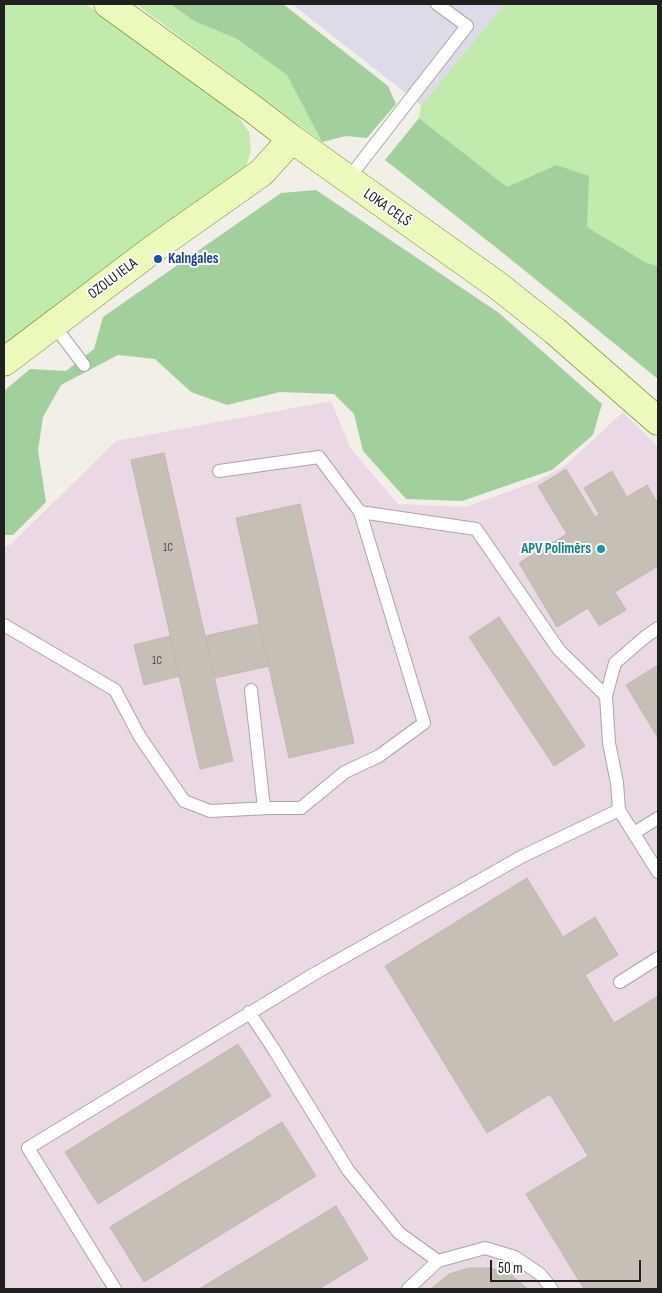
<!DOCTYPE html>
<html>
<head>
<meta charset="utf-8">
<style>
	body { margin:0 }
	#map { position:relative; width:662px; height:1293px; overflow:hidden; background:#f1efe7; font-family:"Sofia Sans Condensed",sans-serif }
	canvas { display:block }
	.frame { position:absolute; inset:0; border:5px solid #202020; pointer-events:none }
	.scale { position:absolute; left:490px; top:1260px; width:151px; height:22px; box-sizing:border-box; border:2px solid #202020; border-top:0; padding-left:6px; font-size:15px; line-height:18px; white-space:nowrap; color:#202020; -webkit-text-stroke:4px #fff; paint-order:stroke }
</style>
</head>
<body>
<div id="map">
<canvas width="662" height="1293"></canvas>
<div class="frame"></div>
<div class="scale">50 m</div>
</div>
<script>
const context = document.querySelector('canvas').getContext('2d');
context.lineJoin = 'round';
function paint(path, color) { context.fillStyle = color; context.fill(path, 'evenodd'); }
const poly = rows => new Path2D(rows.map(r => 'M' + r).join(''));
function trace(path, color, width, dash) { context.strokeStyle = color; context.lineWidth = width; context.lineCap = dash ? 'butt' : 'round'; context.setLineDash(dash || []); context.stroke(path); }
function drawText(font, color, halo, rows, align = 'center') {
  context.font = font + ' "Sofia Sans Condensed",sans-serif'; context.lineWidth = 4; context.setLineDash([]); context.textBaseline = 'middle'; context.strokeStyle = halo; context.fillStyle = color; for (const [text, x, y, turn = 0] of rows) {
    context.save(); context.translate(x, y); context.rotate((+turn || 0) * Math.PI / 180); context.textAlign = isNaN(turn) ? turn : align; if (halo) context.strokeText(text, 0, 0); context.fillText(text, 0, 0); context.restore();
  }
}
paint(poly([
	[331,401,351,449,398,504,466,507,537,481,566,465,623,412,658,447,658,1289,4,1289,4,546,10,545,116,441]
]), '#ead9e4');
paint(poly([
	[4,4,86,4,234,111,249,132,251,151,245,170,4,348],
	[136,4,170,4,194,21,237,39,288,75,322,142],
	[505,4,658,4,658,266,647,263,587,227,556,165,507,187,419,118,421,105]
]), '#c0ebad');
paint(poly([
	[170,4,283,4,388,86,396,104,367,138,346,136,322,142,287,75,237,39,194,21],
	[419,118,507,187,556,165,589,176,587,227,647,263,658,266,658,379,508,257,385,160],
	[316,190,499,313,602,404,593,435,552,470,462,501,406,499,363,451,354,414,334,394,280,392,227,405,191,392,155,359,118,355,61,385,43,417,38,450,46,502,13,535,4,535,4,391,30,369,66,371,94,349,103,317,281,193]
]), '#a2d09c');
paint(poly([
	[292,4,505,4,421,105]
]), '#dddbe7');
const building = poly([
	[164,453,233,761,200,769,131,460,164,453],
	[566,469,595,517,599,514,584,488,612,471,627,497,647,485,658,504,658,566,615,592,626,610,599,626,588,608,557,627,519,563,567,534,538,486,566,469],
	[300,504,354,743,289,758,236,518,300,504],
	[499,617,585,746,554,766,469,637,499,617],
	[259,624,269,666,215,678,205,636,259,624],
	[170,636,180,676,144,685,134,645,170,636],
	[658,665,658,738,626,685,658,665],
	[527,878,563,937,595,917,618,955,585,975,614,1023,658,996,658,1289,584,1289,526,1194,588,1156,550,1094,487,1133,385,966,527,878],
	[238,1044,271,1096,98,1204,65,1152,238,1044],
	[282,1122,316,1176,144,1282,110,1227,282,1122],
	[336,1206,368,1259,319,1289,199,1289,336,1206],
	[469,1268,490,1268,510,1274,528,1289,431,1289,449,1274,469,1268]
]);
paint(building, '#c6bfb6');
trace(building, '#c3b9a9', 1);
const lane = poly([
	[348,179,467,26,437,4],
	[53,324,84,365],
	[219,471,319,457,360,512,476,529,559,650,606,696],
	[4,625,115,690,140,737,184,801,210,811,269,808,301,808,345,772,379,756,424,723,360,512],
	[251,690,264,808],
	[619,810,658,872],
	[634,833,658,818],
	[620,982,658,958],
	[249,1012,273,1048,348,1170,399,1233,438,1261,485,1248,515,1257,540,1274,552,1289],
	[115,1289,28,1148,314,974,521,857,619,810,617,783,609,743,606,696,615,663,645,637,658,628],
	[408,1289,438,1261]
]);
const secondary = poly([
	[108,4,253,109,292,139,497,285,555,331,658,421],
	[4,362,152,250,261,173,292,139]
]);
trace(lane, '#a7a7a7', 14);
trace(secondary, '#597b04', 29);
trace(lane, '#fff', 12);
trace(secondary, '#ecfabc', 28);
for (const [x, y, r, color] of [
	[158,259,5,"#1a4fb4"],
	[601,549,5,"#0f9aa8"]
]) { const dot = new Path2D(); dot.arc(x, y, r, 0, 2 * Math.PI); context.fillStyle = color; context.fill(dot); trace(dot, '#fff', 2); }
drawText('12px', '#4a4846', null, [
	["1C",168,548],
	["1C",157,661]
]);
drawText('15px', '#202020', '#fff', [
	["LOKA CEĻŠ",387,208,35],
	["OZOLU IELA",113,279,-37]
]);
drawText('bold 15px', '#164399', '#fff', [
	["Kalngales",168,259]
], 'left');
drawText('bold 15px', '#0d838f', '#fff', [
	["APV Polimērs",591,549]
], 'right');
</script>
</body>
</html>
